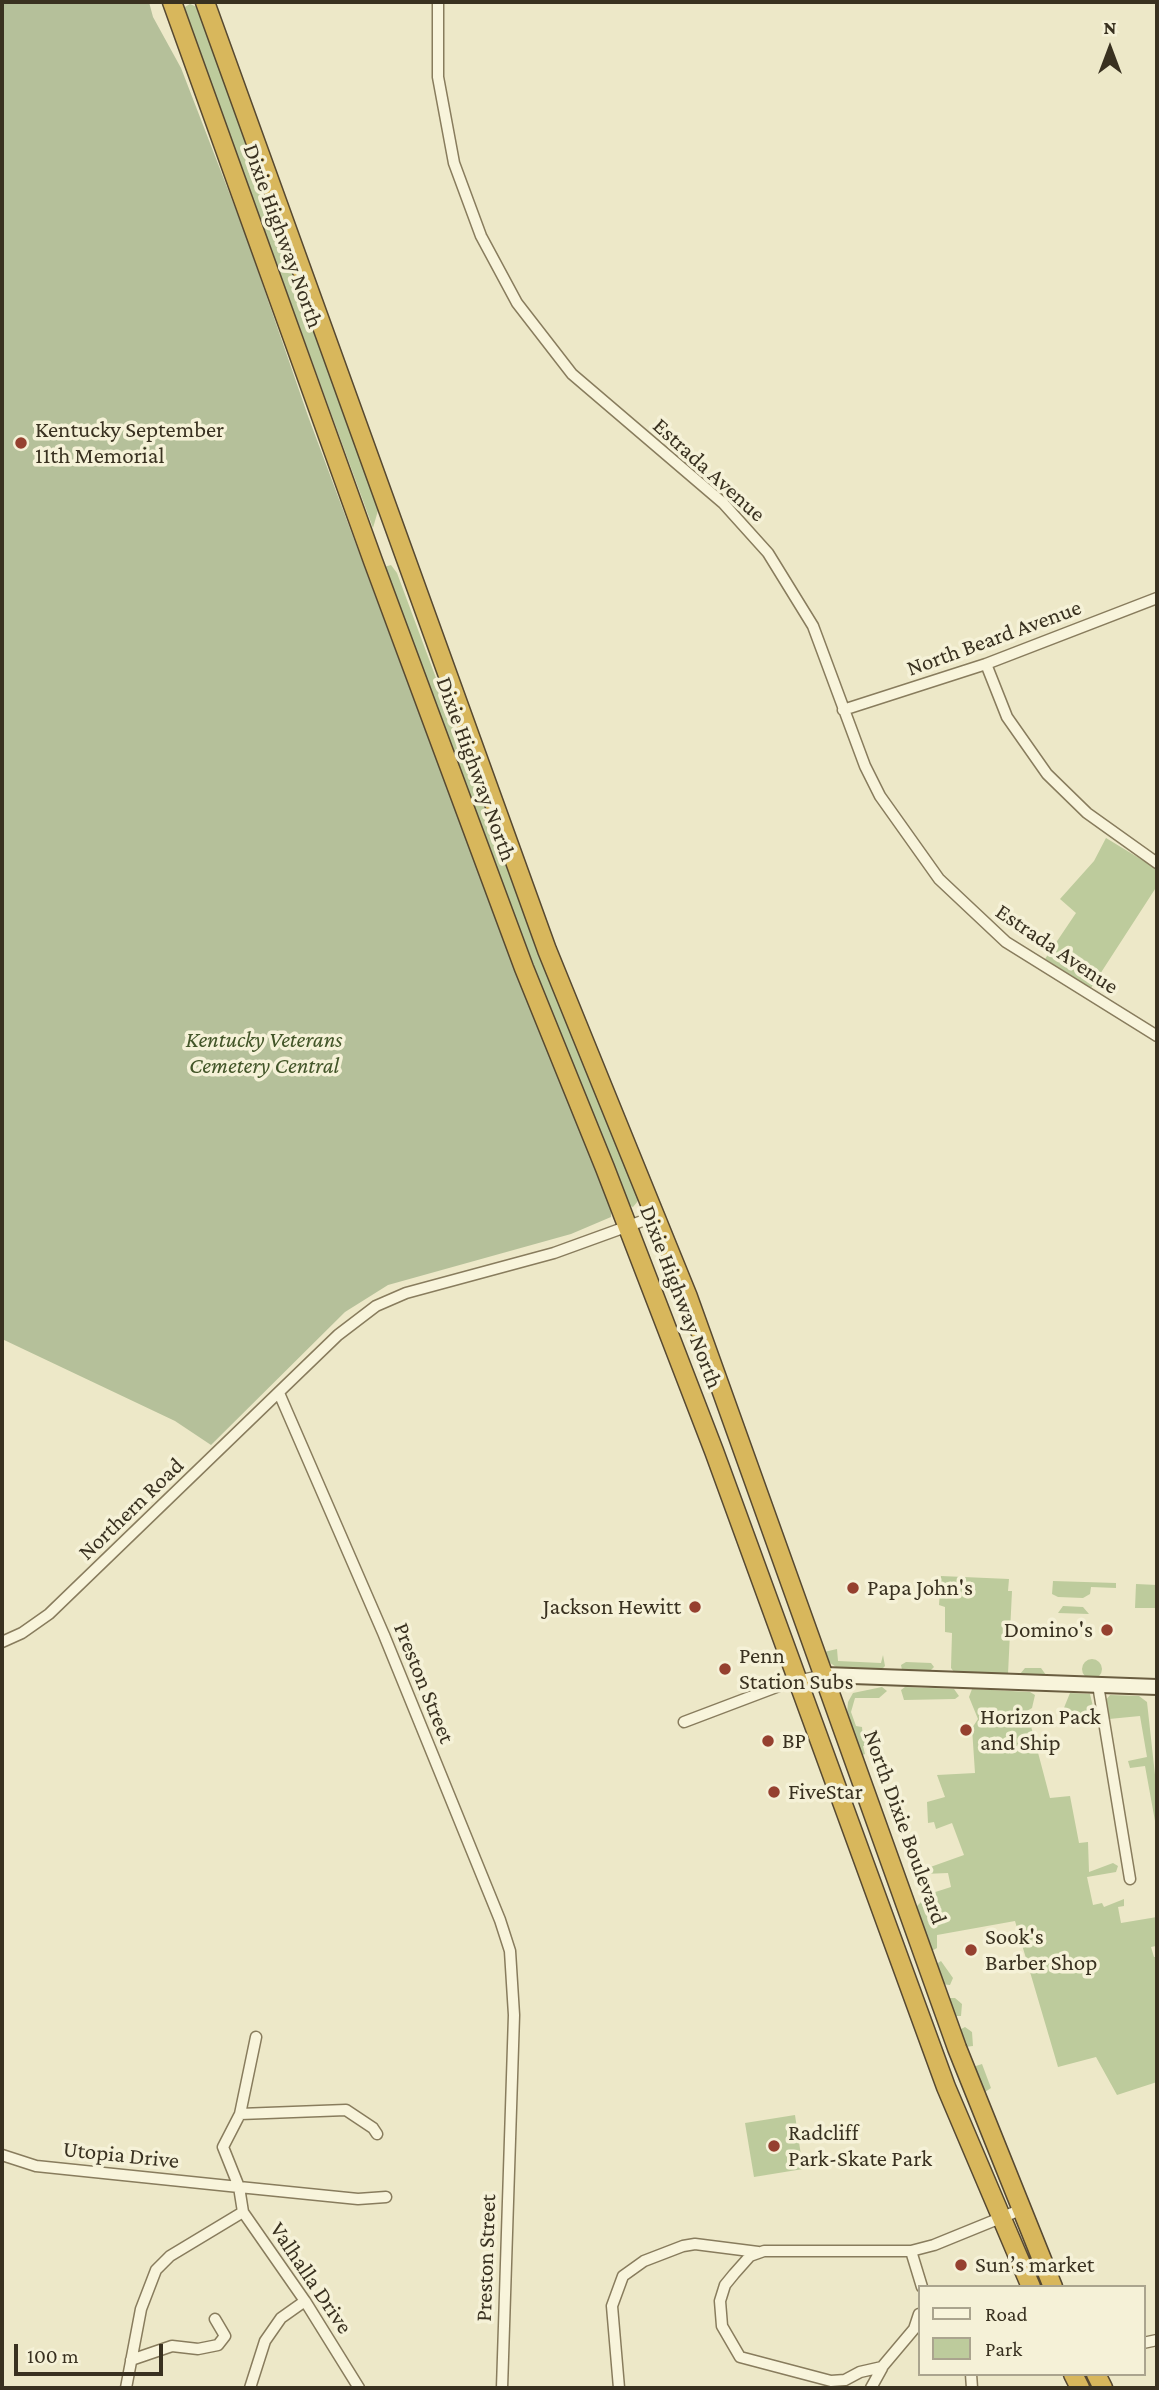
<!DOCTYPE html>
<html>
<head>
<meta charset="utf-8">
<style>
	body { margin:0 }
	#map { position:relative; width:1159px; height:2390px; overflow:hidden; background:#ede8c8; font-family:"Crimson Pro",serif }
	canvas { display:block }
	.frame { position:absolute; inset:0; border:4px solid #393120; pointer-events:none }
	.legend { position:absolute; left:918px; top:2285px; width:228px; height:91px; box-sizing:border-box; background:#f5f1d7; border:2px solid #aaa48e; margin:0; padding:9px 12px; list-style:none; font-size:21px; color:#393120 }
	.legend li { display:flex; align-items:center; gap:14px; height:35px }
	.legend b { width:35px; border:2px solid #aaa48e }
	.north { position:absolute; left:1075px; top:14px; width:70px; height:70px; -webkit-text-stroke:5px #f5f1d7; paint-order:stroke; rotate:0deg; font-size:19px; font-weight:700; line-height:28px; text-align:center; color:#393120 }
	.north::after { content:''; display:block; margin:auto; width:24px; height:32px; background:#393120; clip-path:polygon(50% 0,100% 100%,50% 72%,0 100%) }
	.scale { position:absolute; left:14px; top:2344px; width:149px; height:32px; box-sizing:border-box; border:4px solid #393120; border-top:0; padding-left:9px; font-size:21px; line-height:24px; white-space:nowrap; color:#393120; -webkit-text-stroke:5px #f5f1d7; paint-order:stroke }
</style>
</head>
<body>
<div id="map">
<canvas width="1159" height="2390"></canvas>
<div class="frame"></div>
<ul class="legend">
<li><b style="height:9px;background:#f8f4db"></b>Road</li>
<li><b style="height:19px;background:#bdcb9c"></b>Park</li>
</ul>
<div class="north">N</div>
<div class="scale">100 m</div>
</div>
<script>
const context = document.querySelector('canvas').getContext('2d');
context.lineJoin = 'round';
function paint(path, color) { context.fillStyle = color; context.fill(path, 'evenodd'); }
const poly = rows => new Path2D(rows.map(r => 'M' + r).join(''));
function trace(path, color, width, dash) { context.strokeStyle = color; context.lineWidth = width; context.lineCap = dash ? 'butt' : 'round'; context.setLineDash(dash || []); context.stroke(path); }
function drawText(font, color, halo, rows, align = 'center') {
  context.font = font + ' "Crimson Pro",serif'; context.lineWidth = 7; context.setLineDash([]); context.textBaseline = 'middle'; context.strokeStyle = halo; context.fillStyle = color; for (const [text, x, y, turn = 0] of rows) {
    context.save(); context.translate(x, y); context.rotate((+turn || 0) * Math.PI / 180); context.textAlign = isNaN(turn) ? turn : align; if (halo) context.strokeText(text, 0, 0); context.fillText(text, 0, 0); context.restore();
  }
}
paint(poly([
	[190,4,197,7,379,507,373,528,183,8],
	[391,565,397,573,472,775,639,1194,638,1201,633,1207,627,1205,554,1028,384,567],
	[1106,838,1157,869,1157,886,1091,988,1045,959,1076,913,1060,899,1094,861],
	[941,1576,1009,1579,1008,1591,1012,1591,1008,1674,954,1672,951,1668,952,1633,945,1632,945,1607,939,1605],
	[1053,1581,1116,1583,1116,1588,1091,1587,1090,1594,1083,1598,1058,1597,1052,1594],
	[1136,1584,1157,1585,1157,1608,1135,1608],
	[1063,1606,1083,1607,1089,1614,1058,1613],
	[837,1649,838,1661,881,1663,883,1655,885,1666,882,1669,836,1667,829,1662,824,1652],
	'1082 1669a10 10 0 1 1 20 0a10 10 0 1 1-20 0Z',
	[906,1662,931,1663,934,1667,930,1671,902,1670,901,1665],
	[1025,1668,1041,1668,1046,1675,1020,1674],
	[882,1687,887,1691,879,1698,855,1698,851,1712,856,1726,862,1727,863,1739,866,1740,866,1746,863,1746,865,1754,861,1756,847,1714,848,1702,853,1693],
	[905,1687,954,1689,959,1696,955,1699,904,1700,901,1690],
	[972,1689,1030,1692,1035,1695,1032,1708,1027,1711,1050,1798,1070,1796,1079,1843,1088,1842,1089,1872,1113,1863,1118,1866,1116,1872,1087,1877,1093,1905,1102,1903,1104,1907,1124,1899,1124,1906,1118,1907,1121,1923,1157,1917,1156,1946,1151,1947,1154,1957,1157,1957,1157,2082,1117,2095,1096,2057,1058,2067,1015,1921,937,1935,937,1948,930,1952,916,1907,929,1894,951,1887,948,1873,924,1874,922,1870,964,1855,952,1823,936,1829,934,1822,928,1823,927,1802,945,1797,937,1775,975,1773,972,1728,978,1719,969,1697],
	[1070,1693,1090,1694,1094,1711,1059,1720],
	[1110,1695,1139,1696,1147,1702,1157,1793,1157,1832,1145,1766,1130,1768,1128,1761,1147,1757,1140,1716,1109,1719,1105,1701],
	[941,1961,953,1978,950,1985,941,1984,935,1965],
	[950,1998,955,1998,962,2004,961,2016,954,2016,948,2004],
	[965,2027,972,2032,973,2046,965,2047,959,2030],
	[982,2064,991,2088,985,2092,973,2067],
	[795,2115,803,2169,754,2177,745,2123]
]), '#bdcb9c');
paint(poly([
	[2,2,149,2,153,17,181,68,244,231,308,416,502,936,611,1208,611,1217,571,1234,388,1285,345,1312,211,1445,175,1421,2,1339]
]), '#b5c09a');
const street = poly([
	[438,2,438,77,454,163,481,236,517,303,572,374,723,503,768,553,813,626,865,766,880,796,939,879,1006,942,1157,1036],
	[986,664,1007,717,1047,774,1087,813,1157,863],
	[843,710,986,664,1157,598],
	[279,1393,384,1635,500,1920,510,1951,514,2015,502,2388],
	[2,1642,22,1633,49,1614,338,1335,376,1306,406,1293,554,1253,656,1216],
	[1098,1685,1130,1879],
	[684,1722,787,1683,825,1675],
	[240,2114,256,2037],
	[377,2134,373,2128,346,2110,240,2114,223,2147,239,2187,358,2199,386,2197],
	[2,2155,36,2166,239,2187,243,2212,305,2301,359,2388],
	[911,2251,922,2287],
	[919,2314,914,2329,882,2367,860,2372,845,2380,831,2381,740,2357,722,2326,720,2301,725,2285,734,2274,750,2256,764,2251,911,2251,934,2245,1020,2210],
	[1143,2343,1157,2340],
	[131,2360,172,2346,198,2349,218,2345,225,2336,215,2319],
	[971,2374,972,2388],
	[126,2388,141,2309,156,2270,170,2256,243,2212],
	[250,2388,265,2341,281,2318,305,2301],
	[619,2388,612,2306,623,2276,644,2261,683,2246,695,2244,758,2252],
	[871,2388,882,2368]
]);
const secondary = poly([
	[825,1675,1157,1687]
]);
const highway = poly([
	[172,2,373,561,524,968,605,1168,714,1451,946,2087,1031,2287],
	[205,2,547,950,688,1297,957,2048,1053,2287],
	[1073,2374,1080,2388],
	[1096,2374,1103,2388]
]);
trace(street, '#887c5d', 13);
trace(secondary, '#6a5d40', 18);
trace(highway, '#574931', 21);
trace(street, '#f8f4db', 10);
trace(secondary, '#f8f4db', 14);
trace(highway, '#d8b75c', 18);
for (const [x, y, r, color] of [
	[21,443,7,"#95402f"],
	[853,1588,7,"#95402f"],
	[695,1607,7,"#95402f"],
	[1107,1630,7,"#95402f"],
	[725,1669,7,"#95402f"],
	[966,1730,7,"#95402f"],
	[768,1741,7,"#95402f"],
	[774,1792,7,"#95402f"],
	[971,1950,7,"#95402f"],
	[774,2146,7,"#95402f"],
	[961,2265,7,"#95402f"]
]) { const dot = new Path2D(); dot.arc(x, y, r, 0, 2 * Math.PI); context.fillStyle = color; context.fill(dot); trace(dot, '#f5f1d7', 2.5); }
drawText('23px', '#393120', '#f5f1d7', [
	["Dixie Highway North",283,236,70],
	["Estrada Avenue",709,470,42],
	["North Beard Avenue",994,638,-20],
	["Dixie Highway North",476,769,70],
	["Estrada Avenue",1057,949,34],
	["Dixie Highway North",681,1297,69],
	["Northern Road",131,1509,-44],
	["Preston Street",424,1683,68],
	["North Dixie Boulevard",905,1827,70],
	["Utopia Drive",121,2155,6],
	["Preston Street",486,2258,-88],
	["Valhalla Drive",311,2278,56]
]);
drawText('23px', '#393120', '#f5f1d7', [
	["Kentucky September",35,430],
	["11th Memorial",35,456],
	["Papa John's",867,1588],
	["Jackson Hewitt",681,1607,"right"],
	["Domino's",1093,1630,"right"],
	["Penn",739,1656],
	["Station Subs",739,1682],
	["Horizon Pack",980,1717],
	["and Ship",980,1743],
	["BP",782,1741],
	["FiveStar",788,1792],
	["Sook's",985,1937],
	["Barber Shop",985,1963],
	["Radcliff",788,2133],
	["Park-Skate Park",788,2159],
	["Sun’s market",975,2265]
], 'left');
drawText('italic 23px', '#425528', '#f5f1d7', [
	["Kentucky Veterans",264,1040],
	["Cemetery Central",264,1066]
]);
</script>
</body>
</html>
